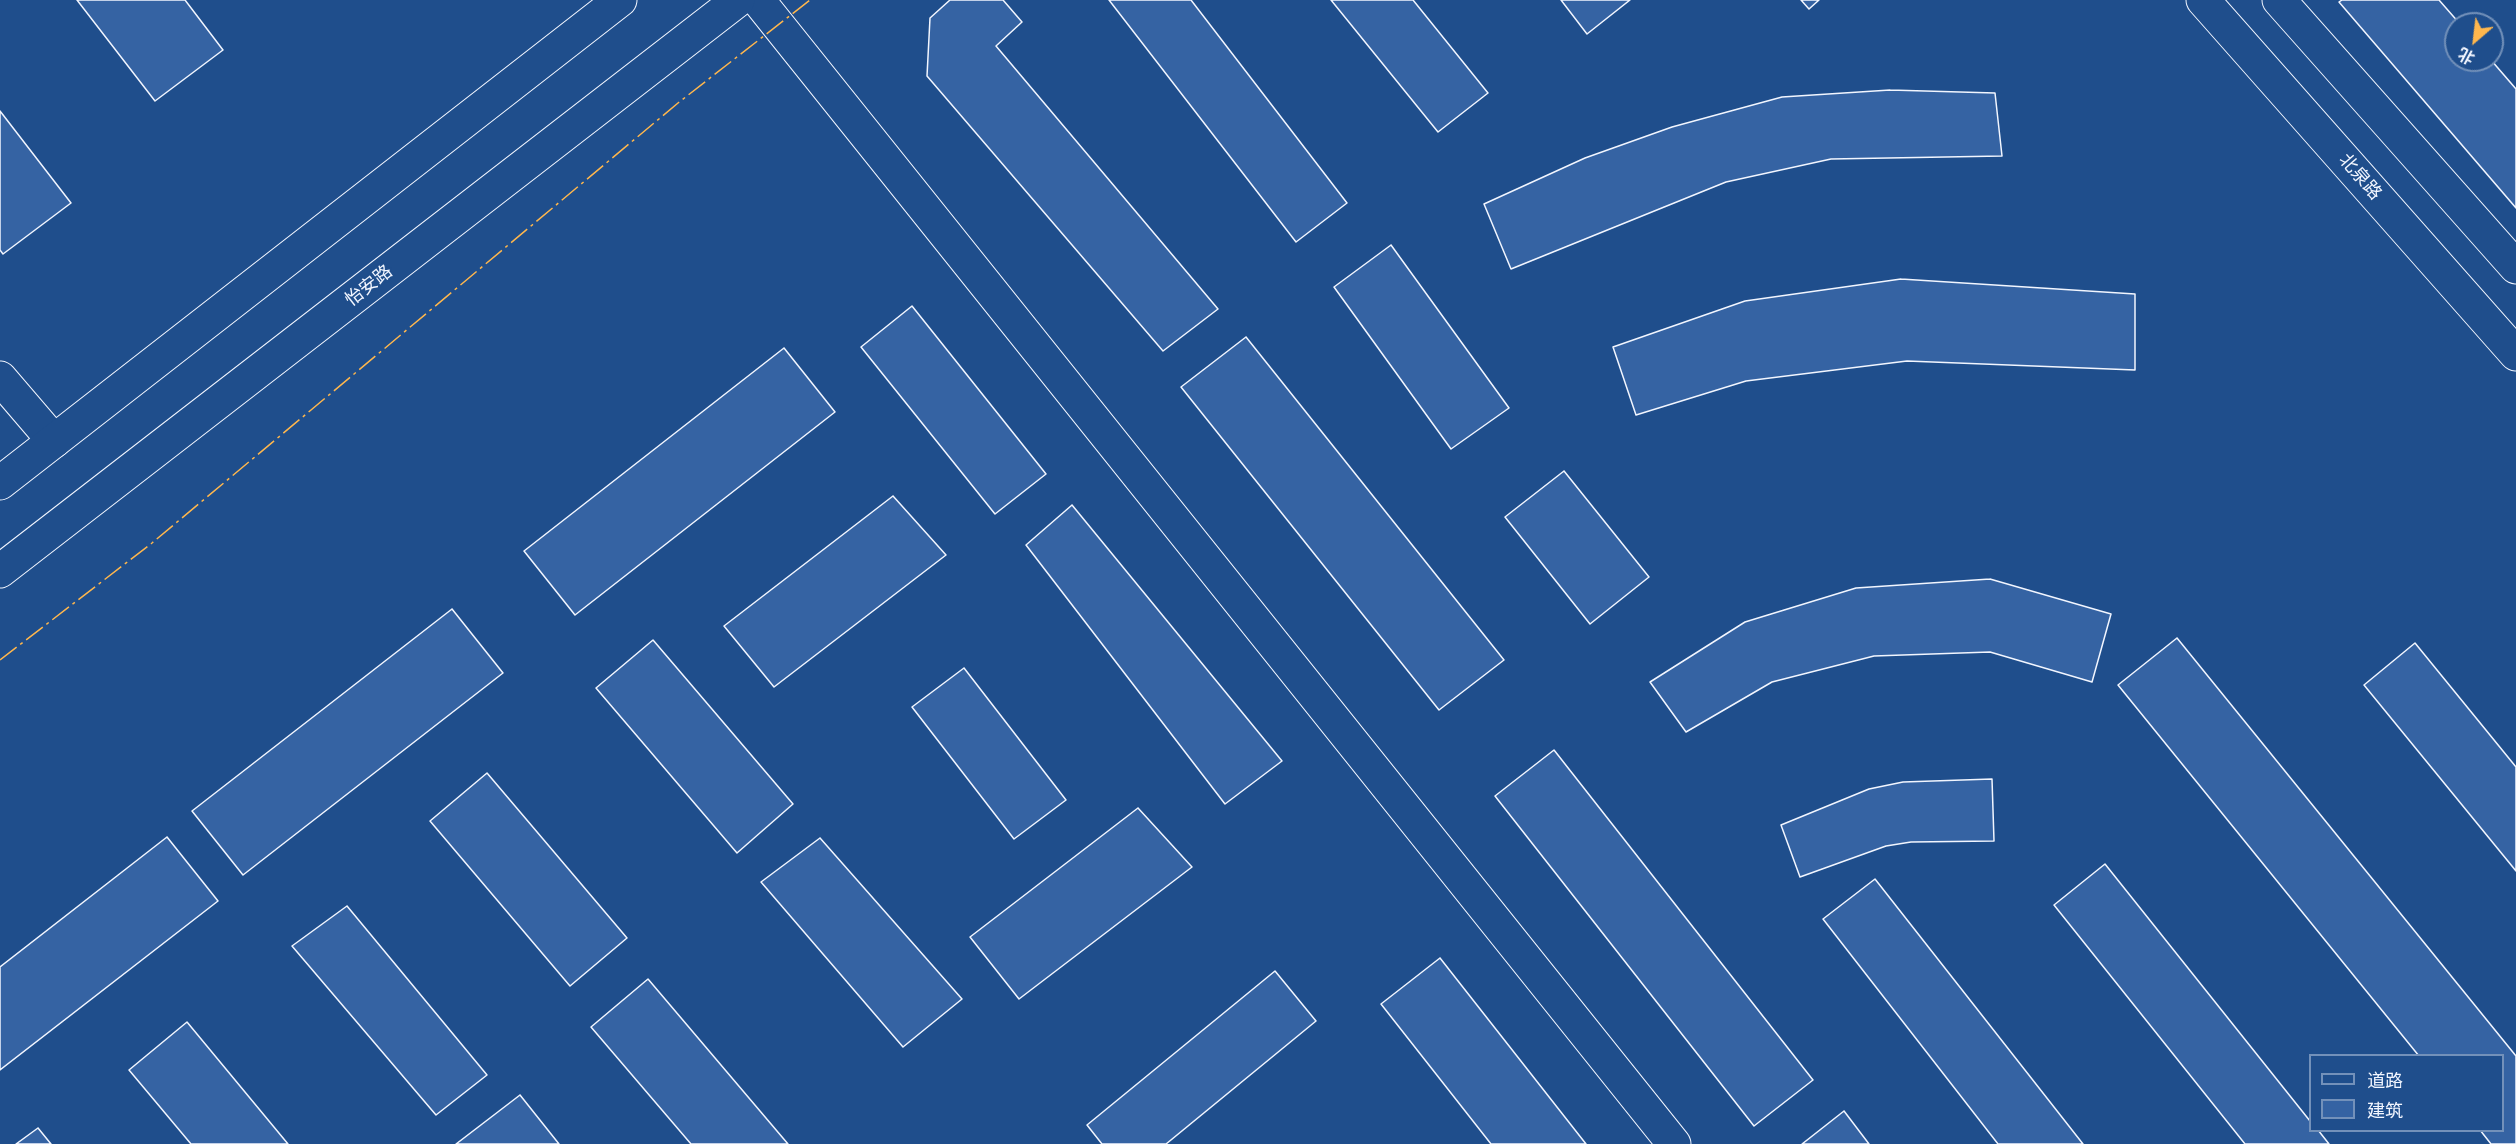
<!DOCTYPE html>
<html>
<head>
<meta charset="utf-8">
<style>
	body { margin:0 }
	#map { position:relative; width:2516px; height:1144px; overflow:hidden; background:#1f4e8c; font-family:"IBM Plex Sans","Noto Sans SC",sans-serif }
	canvas { display:block }
	.legend { position:absolute; left:2309px; top:1054px; width:195px; height:78px; box-sizing:border-box; background:#1f4e8c; border:2px solid #7391ba; margin:0; padding:8px 10px; list-style:none; font-size:18px; color:#f2f6ff }
	.legend li { display:flex; align-items:center; gap:12px; height:30px }
	.legend b { width:30px; border:2px solid #7391ba }
	.north { position:absolute; left:2444px; top:12px; width:60px; height:60px; box-sizing:border-box; background:#1f4e8c; border:2px solid #7391ba; border-radius:50%; rotate:208deg; font-size:16px; font-weight:700; line-height:24px; text-align:center; color:#f2f6ff }
	.north::after { content:''; display:block; margin:auto; width:21px; height:27px; background:#ffb74d; clip-path:polygon(50% 0,100% 100%,50% 72%,0 100%) }
</style>
</head>
<body>
<div id="map">
<canvas width="2516" height="1144"></canvas>
<ul class="legend">
<li><b style="height:8px;background:#1f4e8c"></b>道路</li>
<li><b style="height:16px;background:#3563a3"></b>建筑</li>
</ul>
<div class="north">北</div>
</div>
<script>
const context = document.querySelector('canvas').getContext('2d');
context.lineJoin = 'round';
function paint(path, color) { context.fillStyle = color; context.fill(path, 'evenodd'); }
const poly = rows => new Path2D(rows.map(r => 'M' + r).join(''));
function trace(path, color, width, dash) { context.strokeStyle = color; context.lineWidth = width; context.lineCap = dash ? 'butt' : 'round'; context.setLineDash(dash || []); context.stroke(path); }
function drawText(font, color, halo, rows, align = 'center') {
  context.font = font + ' "IBM Plex Sans","Noto Sans SC",sans-serif'; context.lineWidth = 4.5; context.setLineDash([]); context.textBaseline = 'middle'; context.strokeStyle = halo; context.fillStyle = color; for (const [text, x, y, turn = 0] of rows) {
    context.save(); context.translate(x, y); context.rotate((+turn || 0) * Math.PI / 180); context.textAlign = isNaN(turn) ? turn : align; if (halo) context.strokeText(text, 0, 0); context.fillText(text, 0, 0); context.restore();
  }
}
const building = poly([
	[77,0,185,0,223,50,155,101,77,0],
	[950,0,1003,0,1022,22,996,46,1218,309,1163,351,927,76,930,18,950,0],
	[1109,0,1191,0,1347,203,1296,242,1109,0],
	[1331,0,1413,0,1488,93,1438,132,1331,0],
	[1561,0,1630,0,1587,34,1561,0],
	[1801,0,1819,0,1809,9,1801,0],
	[2342,0,2439,0,2460,24,2456,24,2456,60,2491,60,2516,89,2516,208,2339,2,2342,0],
	[1890,90,1995,93,2002,156,1831,159,1726,182,1511,269,1484,204,1585,158,1672,127,1782,97,1890,90],
	[0,111,71,203,3,254,0,250,0,111],
	[1391,245,1509,408,1451,449,1334,287,1391,245],
	[1901,279,2135,294,2135,370,1907,361,1746,381,1636,415,1613,347,1745,301,1901,279],
	[912,306,1046,474,995,514,861,347,912,306],
	[1246,337,1504,660,1439,710,1181,387,1246,337],
	[784,348,835,412,575,615,524,551,784,348],
	[1564,471,1649,577,1590,624,1505,517,1564,471],
	[893,496,946,555,774,687,724,626,893,496],
	[1072,505,1282,761,1225,804,1026,545,1072,505],
	[1990,579,2111,614,2092,682,1990,652,1874,656,1772,682,1686,732,1650,682,1745,622,1856,588,1990,579],
	[452,609,503,673,243,875,192,811,452,609],
	[2177,638,2516,1056,2516,1144,2491,1144,2480,1130,2502,1130,2502,1056,2419,1056,2118,685,2177,638],
	[653,640,793,804,737,853,596,688,653,640],
	[2415,643,2516,767,2516,871,2364,685,2415,643],
	[964,668,1066,800,1014,839,912,707,964,668],
	[1554,750,1813,1080,1754,1126,1495,796,1554,750],
	[487,773,627,938,570,986,430,821,487,773],
	[1992,779,1994,841,1911,842,1886,846,1800,877,1781,825,1869,789,1903,782,1992,779],
	[1138,808,1192,867,1019,999,970,937,1138,808],
	[167,837,218,901,0,1070,0,967,167,837],
	[820,838,962,999,903,1047,761,882,820,838],
	[2105,864,2310,1121,2310,1130,2318,1130,2329,1144,2245,1144,2054,905,2105,864],
	[1875,879,2083,1144,1998,1144,1823,919,1875,879],
	[347,906,487,1075,436,1115,292,946,347,906],
	[1440,958,1586,1144,1491,1144,1381,1004,1440,958],
	[1275,971,1316,1021,1166,1144,1102,1144,1087,1125,1275,971],
	[648,979,788,1144,691,1144,591,1027,648,979],
	[187,1022,288,1144,191,1144,129,1070,187,1022],
	[520,1095,559,1144,456,1144,520,1095],
	[1844,1111,1869,1144,1802,1144,1844,1111],
	[38,1128,51,1144,16,1144,38,1128]
]);
paint(building, '#3563a3');
trace(building, '#f2f6ff', 1.5);
const minor = poly([
	[758,0,1674,1144],
	[0,378,54,441]
]);
const tertiary = poly([
	[0,483,620,0],
	[0,571,738,0]
]);
const secondary = poly([
	[2203,0,2516,354],
	[2279,0,2516,267]
]);
trace(minor, '#f2f6ff', 35);
trace(tertiary, '#f2f6ff', 35);
trace(secondary, '#f2f6ff', 35);
trace(minor, '#1f4e8c', 33);
trace(tertiary, '#1f4e8c', 33);
trace(secondary, '#1f4e8c', 33);
trace(poly([
	[0,660,152,543,678,103,810,0]
]), '#ffb74d', 1.5, [21, 4.5, 3, 4.5]);
drawText('18px', '#f2f6ff', '#1f4e8c', [
	["北泉路",2360,177,49],
	["怡安路",369,286,-38]
]);
</script>
</body>
</html>
